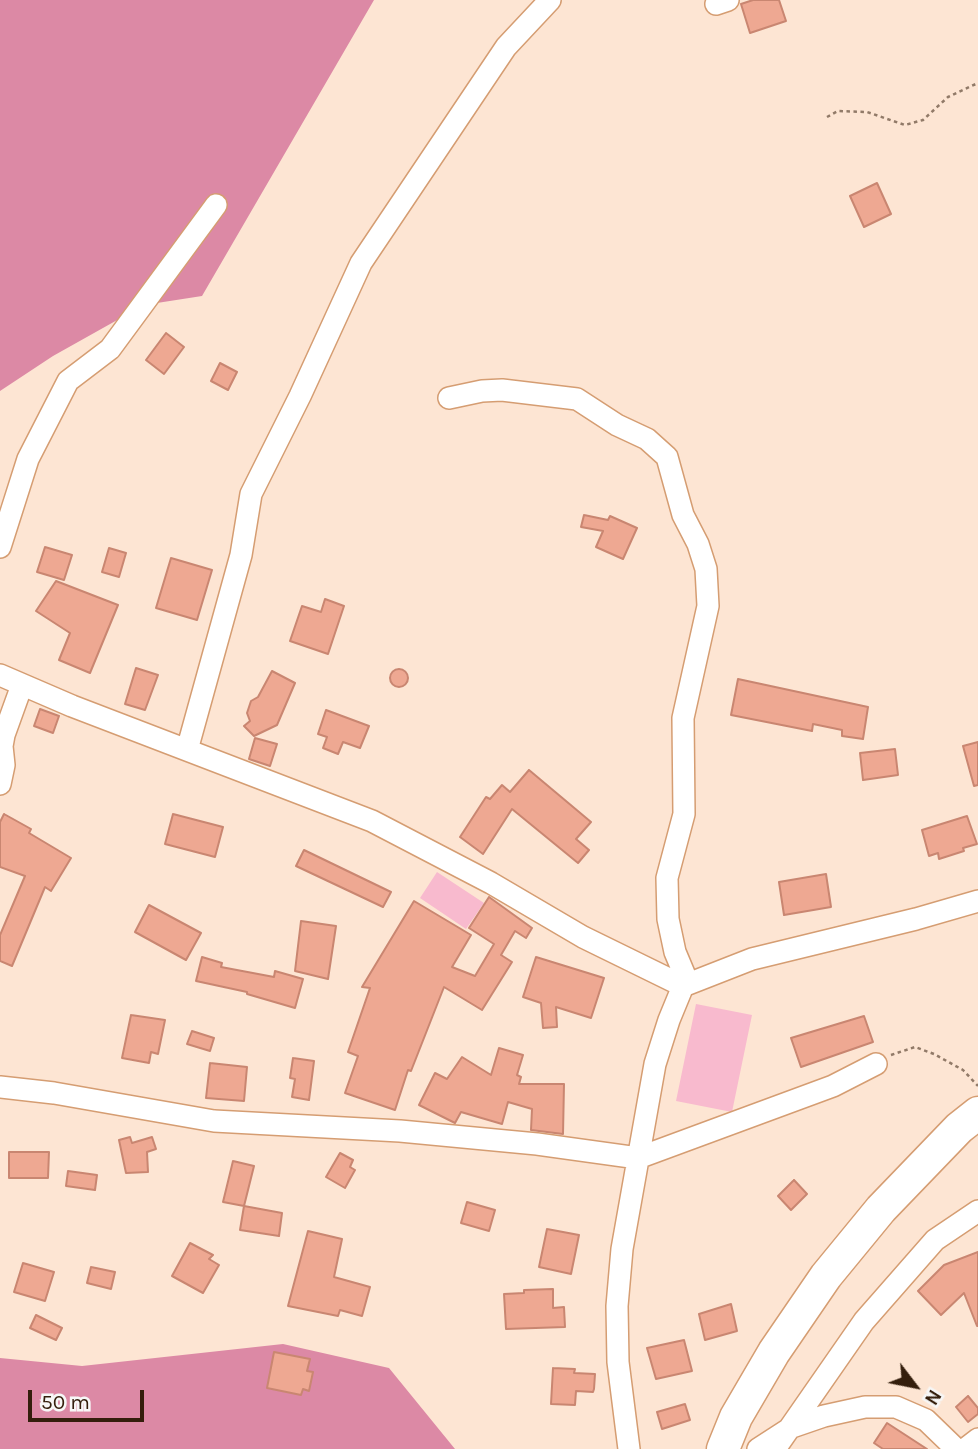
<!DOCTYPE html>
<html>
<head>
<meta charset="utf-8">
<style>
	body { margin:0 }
	#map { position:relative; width:978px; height:1449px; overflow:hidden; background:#fde5d3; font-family:Karla,sans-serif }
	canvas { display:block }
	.north { position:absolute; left:880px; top:1351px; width:70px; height:70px; -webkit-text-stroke:5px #f7f7f7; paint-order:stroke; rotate:122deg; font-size:19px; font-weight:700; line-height:28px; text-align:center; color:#341e0c }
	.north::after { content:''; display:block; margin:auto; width:24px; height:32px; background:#341e0c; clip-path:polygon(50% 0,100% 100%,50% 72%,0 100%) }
	.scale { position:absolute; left:28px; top:1390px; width:116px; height:32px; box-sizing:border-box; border:4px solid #341e0c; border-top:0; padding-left:9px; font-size:21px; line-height:24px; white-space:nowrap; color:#341e0c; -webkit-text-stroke:5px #f7f7f7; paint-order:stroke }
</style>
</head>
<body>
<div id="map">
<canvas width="978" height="1449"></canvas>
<div class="north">N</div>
<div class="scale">50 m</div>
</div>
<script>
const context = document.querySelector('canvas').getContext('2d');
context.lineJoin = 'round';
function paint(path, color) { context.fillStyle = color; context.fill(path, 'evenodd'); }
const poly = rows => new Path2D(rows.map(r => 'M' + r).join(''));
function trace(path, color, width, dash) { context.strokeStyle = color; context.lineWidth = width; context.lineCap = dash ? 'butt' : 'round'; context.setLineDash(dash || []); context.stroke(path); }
paint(poly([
	[437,872,484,903,466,929,420,898],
	[696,1004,752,1015,732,1112,676,1101]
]), '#f8bace');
paint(poly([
	[0,0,374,0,202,296,144,305,53,356,0,391],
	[283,1344,389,1368,455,1449,0,1449,0,1358,82,1366]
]), '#dc89a5');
const building = poly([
	[753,0,779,0,786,21,750,33,741,4,753,0],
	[877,183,891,214,864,227,850,196,877,183],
	[166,333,184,347,164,374,146,360,166,333],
	[220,363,237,372,228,390,211,381,220,363],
	[584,515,608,520,610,516,637,528,623,559,596,547,603,531,581,527,584,515],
	[45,547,72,555,64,580,37,572,45,547],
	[109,548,126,553,119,577,102,572,109,548],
	[171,558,212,570,197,620,156,608,171,558],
	[56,581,118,605,90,673,59,660,70,633,36,611,56,581],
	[325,599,344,606,328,654,290,641,302,606,321,612,325,599],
	[136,668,158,675,145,710,125,704,136,668],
	'390 678a9 9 0 1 1 18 0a9 9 0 1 1-18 0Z',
	[272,671,295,683,277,725,254,736,244,726,250,721,247,713,251,701,258,697,272,671],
	[738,679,868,707,863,739,842,736,842,730,813,724,812,731,731,715,738,679],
	[40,709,59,716,53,733,34,726,40,709],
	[326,710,369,726,360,748,343,742,338,754,323,748,327,737,318,734,326,710],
	[255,738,277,744,270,766,249,759,255,738],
	[978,742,978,785,974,786,963,746,978,742],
	[895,749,898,775,863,780,860,753,895,749],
	[529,770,591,822,576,839,589,850,578,863,512,809,483,854,460,837,486,797,490,799,502,785,510,792,529,770],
	[4,814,31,829,29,833,71,858,51,891,45,887,12,966,0,961,0,935,25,876,0,867,0,822,4,814],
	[173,814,223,827,215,857,165,844,173,814],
	[967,816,977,844,963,848,964,851,939,859,938,853,929,856,922,830,967,816],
	[304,850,391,892,383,907,296,866,304,850],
	[826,874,831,907,784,915,779,882,826,874],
	[489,897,532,928,526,938,515,931,501,955,512,962,482,1010,444,987,411,1071,408,1070,395,1110,345,1093,358,1056,348,1052,370,988,362,987,414,901,471,935,452,967,475,976,494,944,469,928,489,897],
	[149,905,201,933,186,960,135,932,149,905],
	[301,921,336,926,328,979,295,971,301,921],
	[202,957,222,963,221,967,274,977,275,971,303,979,295,1008,247,994,247,992,196,981,202,957],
	[536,957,604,978,591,1018,556,1007,557,1027,543,1028,541,1003,523,997,536,957],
	[131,1015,165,1020,158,1054,151,1052,149,1063,122,1058,131,1015],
	[864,1016,873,1042,801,1067,791,1038,864,1016],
	[192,1031,214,1038,210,1051,187,1044,192,1031],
	[499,1048,523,1055,517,1075,521,1077,519,1084,564,1084,563,1134,531,1130,532,1109,508,1102,502,1124,461,1112,455,1123,419,1105,435,1073,447,1079,462,1057,491,1075,499,1048],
	[293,1058,314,1061,309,1100,292,1097,295,1079,290,1078,293,1058],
	[210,1063,247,1067,244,1101,206,1098,210,1063],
	[130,1137,132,1143,152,1137,156,1149,147,1152,148,1172,126,1173,119,1140,130,1137],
	[9,1152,49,1152,48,1178,9,1178,9,1152],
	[340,1153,353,1160,350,1167,355,1170,345,1188,326,1177,340,1153],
	[233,1161,254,1166,244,1206,223,1202,233,1161],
	[68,1171,97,1175,95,1190,66,1186,68,1171],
	[794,1180,807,1194,791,1210,778,1196,794,1180],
	[467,1202,495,1210,489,1231,461,1223,467,1202],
	[244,1206,282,1213,279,1236,240,1230,244,1206],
	[547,1229,579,1235,571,1274,539,1267,547,1229],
	[308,1231,342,1239,334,1277,370,1287,362,1316,340,1310,338,1316,288,1306,308,1231],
	[190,1243,213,1255,209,1259,219,1265,203,1293,172,1276,190,1243],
	[978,1252,978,1326,977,1326,964,1293,941,1315,918,1291,944,1265,978,1252],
	[23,1263,54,1272,45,1301,14,1292,23,1263],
	[91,1267,115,1272,111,1289,87,1283,91,1267],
	[553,1289,553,1308,564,1307,565,1327,506,1329,504,1294,524,1293,524,1290,553,1289],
	[731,1304,737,1331,705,1340,699,1314,731,1304],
	[36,1315,62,1328,56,1340,30,1328,36,1315],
	[684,1340,692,1371,656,1379,647,1348,684,1340],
	[274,1352,310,1359,307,1371,313,1372,309,1391,303,1389,301,1395,267,1388,274,1352],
	[553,1368,575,1369,574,1373,595,1374,594,1389,593,1392,576,1391,575,1405,551,1404,553,1368],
	[968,1396,978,1408,978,1414,968,1422,956,1407,968,1396],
	[685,1404,690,1420,662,1429,657,1412,685,1404],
	[887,1423,927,1449,883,1449,874,1443,887,1423]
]);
paint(building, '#eea892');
trace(building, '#c98671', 2);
const minor = poly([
	[716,4,728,0],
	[449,398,482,391,502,390,577,399,617,425,647,439,667,457,683,515,698,544,706,569,708,606,683,718,684,814,667,878,668,919,675,952,688,983],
	[0,547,28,459,68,381,110,349,216,205],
	[0,675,72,706,372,821,491,883,583,937,683,986],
	[187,750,241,555,251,494,300,396,361,263,506,47,550,0],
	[0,784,4,765,2,746,4,735,22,685],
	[0,1087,54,1093,214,1121,400,1131,537,1144,638,1158,833,1086,876,1064],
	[629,1449,618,1362,617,1306,622,1249,655,1064,669,1020,683,986,752,959,916,919,978,901],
	[758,1449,792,1427,824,1416,865,1407,896,1407,926,1420,956,1449],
	[775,1449,864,1321,935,1240,978,1211],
	[965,1449,978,1439]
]);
const highway = poly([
	[723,1449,736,1417,774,1352,826,1276,881,1209,959,1128,978,1113]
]);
trace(minor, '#d59d72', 24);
trace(highway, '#d59d72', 35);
trace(poly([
	[827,117,838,111,867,112,905,125,923,120,948,97,978,83],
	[891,1055,915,1047,934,1054,963,1070,978,1086]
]), '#917a68', 2.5, [3.5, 3.5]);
trace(minor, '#fff', 21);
trace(highway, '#fff', 32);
</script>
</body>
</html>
